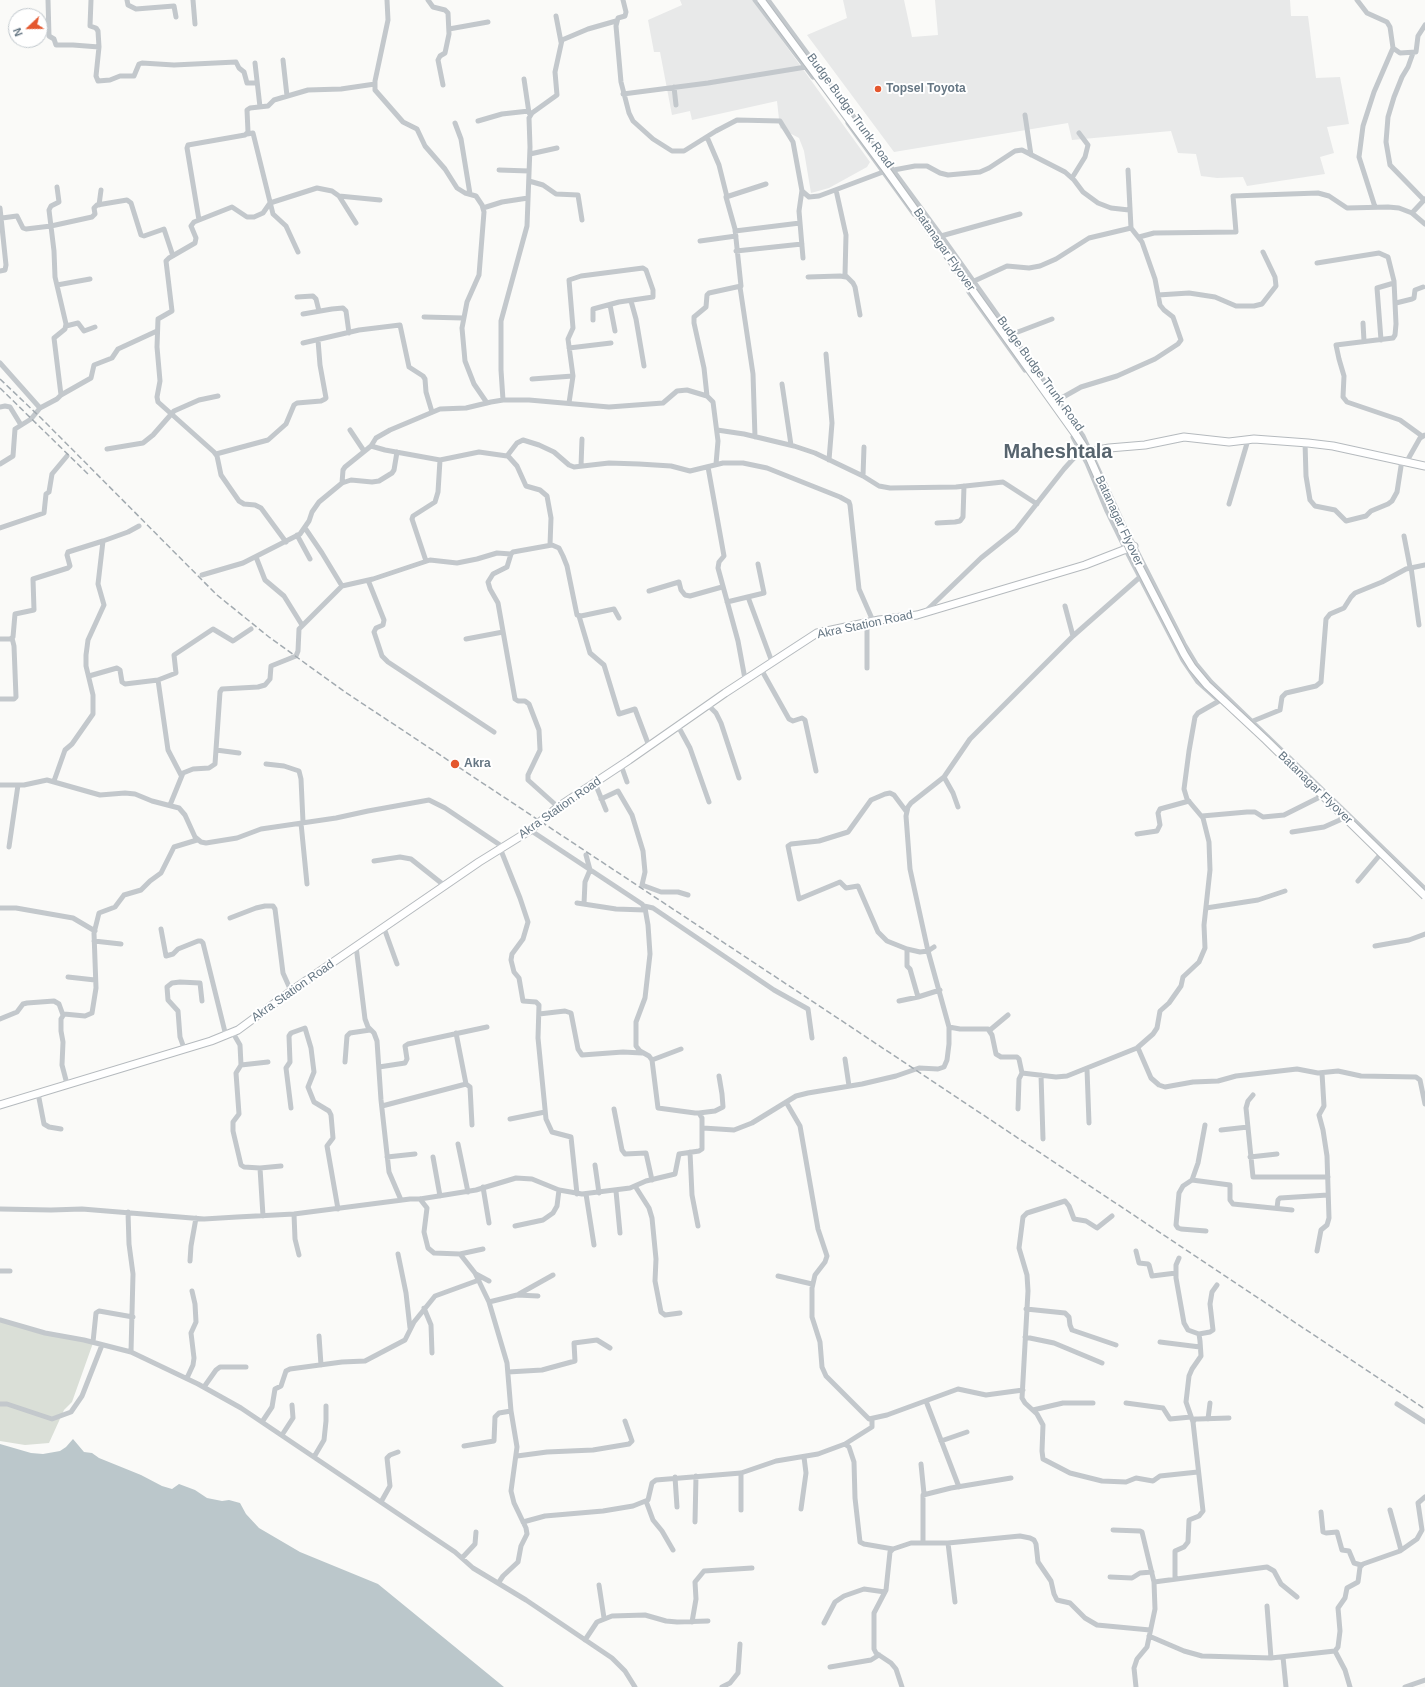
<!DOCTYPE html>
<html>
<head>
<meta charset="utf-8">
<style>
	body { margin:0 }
	#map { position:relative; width:1425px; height:1687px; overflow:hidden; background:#fafaf8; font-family:Arial,sans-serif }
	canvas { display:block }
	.north { position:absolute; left:8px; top:8px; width:40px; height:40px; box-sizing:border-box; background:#fff; border:1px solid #c1c8cd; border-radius:50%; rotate:248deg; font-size:11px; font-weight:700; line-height:16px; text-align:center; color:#657683 }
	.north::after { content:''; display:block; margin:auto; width:14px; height:18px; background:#e4572e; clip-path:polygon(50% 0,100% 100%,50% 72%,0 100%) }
</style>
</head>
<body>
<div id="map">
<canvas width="1425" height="1687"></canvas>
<div class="north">N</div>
</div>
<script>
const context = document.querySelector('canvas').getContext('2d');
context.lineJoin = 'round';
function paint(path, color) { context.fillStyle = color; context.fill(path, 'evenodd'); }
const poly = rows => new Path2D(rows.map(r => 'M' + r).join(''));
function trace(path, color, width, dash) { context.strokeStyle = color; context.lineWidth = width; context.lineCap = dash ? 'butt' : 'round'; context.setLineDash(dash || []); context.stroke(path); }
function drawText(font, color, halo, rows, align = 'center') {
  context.font = font + ' Arial,sans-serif'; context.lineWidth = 4; context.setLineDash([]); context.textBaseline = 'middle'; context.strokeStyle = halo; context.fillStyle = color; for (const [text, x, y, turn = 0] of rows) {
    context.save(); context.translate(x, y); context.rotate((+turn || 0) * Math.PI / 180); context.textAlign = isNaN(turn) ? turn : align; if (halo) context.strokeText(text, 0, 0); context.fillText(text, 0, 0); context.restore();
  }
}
paint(poly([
	[680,0,753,0,870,162,867,167,829,188,811,193,804,151,799,138,780,128,777,101,692,120,690,111,672,115,660,52,654,52,648,20,682,5],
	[843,0,904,0,912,37,938,35,935,0,1290,0,1291,16,1308,16,1316,78,1340,77,1349,124,1327,127,1334,153,1320,157,1325,174,1247,186,1243,177,1217,178,1201,176,1196,154,1178,153,1171,131,1072,140,1068,123,894,152,807,35,847,18]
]), '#e8e9e9');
paint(poly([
	[0,1318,32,1328,93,1343,72,1402,64,1410,49,1443,25,1445,0,1441]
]), '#dadfd7');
paint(poly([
	[73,1439,84,1452,92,1453,99,1458,141,1475,162,1486,172,1489,179,1484,195,1490,207,1498,222,1501,229,1500,240,1503,246,1514,259,1528,300,1552,378,1584,504,1687,0,1687,0,1444,31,1453,43,1454,60,1451,66,1447]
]), '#bbc7cb');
const major = poly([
	[1082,453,1109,448,1145,445,1184,437,1229,442,1254,439,1308,443,1333,446,1425,466],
	[0,1105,211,1041,238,1030,291,991,479,862,529,831,558,807,629,760,725,693,817,633,879,620,917,615,1085,565,1134,546]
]);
trace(major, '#b5babe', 9);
trace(poly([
	[48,0,49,36,54,39,56,45,73,45,99,47],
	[91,0,90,26,96,28,98,31,99,47,96,76,98,81,110,80,120,76,134,76,139,64,142,63,174,65,236,62,239,68,244,72,247,83,257,83],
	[127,0,128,5,136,9,174,6,176,17],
	[193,0,195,24],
	[387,0,388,20,375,81,375,90,403,122,417,129,425,146,445,169,457,188,465,193,476,196,482,205,484,212,479,275,467,302,462,328,465,361,474,384,487,403],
	[428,0,433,7,445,10,448,13,449,34,445,53,440,56,438,60,443,85],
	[623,0,626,12,625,16,618,18,616,26,621,82,629,113,633,121,653,139,672,151,684,151,716,131,737,120,780,121,793,142,802,191,809,197,819,196,883,172,915,166,927,166,940,173,948,175,980,172,989,168,1015,151,1022,150,1065,172,1074,180,1083,192,1098,203,1111,208,1129,210],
	[755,0,813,77],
	[768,0,945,241,1083,436,1126,530,1184,644,1196,664,1211,682,1425,889],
	[1357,0,1367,13,1387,22,1390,27,1393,48,1400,53,1416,52,1418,36,1425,25],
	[556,16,561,42],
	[449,29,488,22],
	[1413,53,1408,67,1402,77,1394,97,1388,117,1386,142,1390,165,1424,200],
	[283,60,287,96],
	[255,63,260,107],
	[524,79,529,113],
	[674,87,676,105],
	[623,94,708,83,806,67],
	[1025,115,1031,155],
	[478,121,502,114,529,111],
	[455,123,461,139,470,194],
	[848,123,914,214],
	[247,134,253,133,273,214,286,226,298,252],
	[707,137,719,165,727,197],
	[530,154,557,148],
	[499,170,529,171],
	[1072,178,1085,157,1088,145,1079,133],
	[529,181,543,185,556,194,578,195,582,220],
	[802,190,799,211,803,258],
	[836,190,846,235,845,275,853,283,855,287,860,315],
	[339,196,380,200],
	[99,205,101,190],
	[1375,207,1359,157,1363,126,1374,92,1393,48],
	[0,208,6,265,5,270,0,271],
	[483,208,502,202,528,198],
	[1412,213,1425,199],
	[2,218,17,216,23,228,26,229,51,226,92,217,95,214,94,208,97,205,127,200,131,203,141,235,144,236,164,229,173,256],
	[199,220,187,148,188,145,245,135,248,132,247,110,250,108,268,106,274,100,308,90,341,89,375,84],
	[735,231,800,223],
	[941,236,1020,214],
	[1139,237,1154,233,1236,232,1233,196,1318,193,1329,196,1347,208,1388,207,1399,208,1412,213,1425,224],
	[700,241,736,236],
	[736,251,802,244],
	[1317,263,1379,253,1388,257,1394,281,1396,324,1395,335,1393,338,1336,345,1339,359,1344,376,1343,397,1347,402,1400,420,1422,436],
	[808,277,840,276,846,277],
	[972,282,1007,266,1029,268,1040,266,1056,259,1089,238,1131,228],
	[57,285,90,279],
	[740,287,753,374,755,437],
	[969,292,1025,370],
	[1158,295,1189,293,1215,297,1236,306,1254,306,1262,304,1276,286,1275,277,1263,252],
	[297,297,313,296,316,299,319,311],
	[631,301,636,319,644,366],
	[1396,303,1412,299,1414,298,1415,290,1423,287],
	[610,305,615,331],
	[303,314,332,309,343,308,346,311,349,333],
	[424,317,463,318],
	[1363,323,1364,341],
	[66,326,78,323,84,331,95,327],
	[1010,335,1052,319],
	[1381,340,1377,288,1394,283],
	[303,343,359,330,400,325,409,367,423,376,425,379,426,392,432,412],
	[569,348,611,343],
	[826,354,832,423,829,460],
	[0,363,40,408],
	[532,379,573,376],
	[782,384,791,445],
	[61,395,91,378,94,365,112,358,118,349,157,331],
	[707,396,704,368,694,323,694,317,706,307,707,295,709,293,741,286,735,229,726,197,766,184],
	[503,400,501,370,501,321,527,226,530,147,529,118,532,113,557,95,555,72,562,40,588,29,616,21],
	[1058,400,1081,387,1117,376,1155,359,1178,344,1181,340,1173,317,1164,310,1160,305,1155,279,1142,242,1131,228,1128,170],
	[569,403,573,376,568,339,573,328,569,280,581,276,643,268,646,270,653,290,653,297,619,302,593,309,593,320],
	[0,407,5,406,10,407,21,425],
	[350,430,364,451],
	[717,430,744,434,794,446,815,453,863,476,879,486,890,488,956,487,1003,482,1037,504],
	[1073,437,1087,463,1107,511,1126,550,1183,660,1198,682,1217,699],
	[1305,442,1306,476,1310,500,1315,506,1335,510,1346,521,1366,516,1371,511,1388,504,1392,501,1397,492,1402,460],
	[371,446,376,438,390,430,440,409,466,408,491,402,503,400,529,400,609,407,663,403,677,391,687,390,707,396,713,402,718,441,716,464],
	[107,449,143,443,153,435,174,411,199,400,218,396],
	[216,454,268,440,286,424,294,405,297,403,321,401,325,399,326,398,320,365,318,340],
	[508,456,517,466,526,486,540,490,547,496,551,518,550,545],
	[1407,461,1420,438,1425,435],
	[0,464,13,456,15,429,31,419,40,408,57,399,61,395,54,338,65,329,66,324,55,277,54,251,49,210,51,206,59,202,57,187],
	[581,466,582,439],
	[708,467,724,556,719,562,718,568,738,641,745,679],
	[863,476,864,447],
	[342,483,351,480,372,482,379,481,392,473,394,470,397,452],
	[1229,504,1248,440],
	[937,523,955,522,960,521,963,517,964,486],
	[0,528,44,513,46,494,49,492,52,474,67,456],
	[305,528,322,553,342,586],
	[297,535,310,559],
	[1404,536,1410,567],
	[103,541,128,532,139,526],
	[286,542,261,508,255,505,244,504,239,501,221,475,217,456,214,452,158,402,157,397,160,381,157,347,158,319,172,311,166,261,169,258,195,243,196,238,191,226,194,222,232,207,247,217,254,217,263,213,270,203,317,188,332,191,339,196,356,223],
	[256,557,265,580,284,596,302,625],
	[426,561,412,519,413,516,435,502,438,492,440,460],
	[1411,567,1419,625],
	[202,575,243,563,300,534,309,521,312,512,319,502,342,483,343,470,345,467,371,446,385,450,440,460,479,452,507,456,517,443,523,440,539,445,554,452,569,465,574,467,609,463,639,464,671,466,690,471,723,463,743,463,767,468,840,497,849,502,850,505,859,589,873,621],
	[368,580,384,620,383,625,376,628,374,632,382,656,388,662,494,732],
	[649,591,679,582,681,590,685,595,690,596,722,587],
	[748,597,772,662],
	[727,602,764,593,758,564],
	[1065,606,1073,636],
	[925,612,981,558,1016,530,1064,469,1073,459,1082,453],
	[579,616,590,653,604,665,619,714,635,709,649,746],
	[0,639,10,639,13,637,15,614,34,610,33,579,68,568,70,566,67,555,68,552,103,541,98,584,104,605,88,640,86,655,86,666,93,695,93,714,72,744,65,750,54,781],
	[466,639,503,632],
	[867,668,867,623],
	[761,669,789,719,793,721,802,718,805,720,816,771],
	[89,676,117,668,120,670,122,682,125,684,158,680,176,673,174,655,213,629,233,641,251,629],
	[158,680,168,750,181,775],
	[0,699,14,699,16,697,14,646,12,638],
	[708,705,716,713,721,723,739,778],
	[1253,721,1280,710,1282,697,1286,693,1316,686,1321,682,1326,619,1330,614,1344,608,1351,597,1355,593,1382,582,1406,569,1425,565],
	[678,726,690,748,709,802],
	[216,750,239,753],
	[266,764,284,766,299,771,301,779,303,822],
	[621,765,627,782],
	[944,777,953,793,958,807],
	[595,783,606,810],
	[0,785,24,785,47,780,100,795,125,793,135,794,152,801,179,808,185,815,195,837,201,842,206,843,237,838,261,829,336,818,368,811,429,800,445,808,503,847],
	[601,799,618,791,632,815,643,851,645,872,642,885,661,892,678,892,688,895],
	[170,805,183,773,193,769,209,768,215,764,220,692,222,689,258,687,265,685,270,679,271,666,296,656,298,651,299,629,342,586,373,579,430,560,457,563,477,559,497,553,511,554],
	[558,807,528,780,528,775,540,750,539,730,529,704,525,701,518,701,515,699,498,603,490,589,488,582,493,574,507,567,511,554,513,552,552,545,559,548,563,556,567,566,577,615,581,616,614,609,619,618],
	[906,811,894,795,890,793,885,794,871,800,848,832,819,841,791,844,788,846,799,899,840,882,846,888,858,886,878,932,887,941,907,949,907,966,910,969,918,997],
	[1202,816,1247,812,1255,812,1263,817,1284,815,1320,797],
	[301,823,307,884],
	[1292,832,1324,827,1342,819],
	[1137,834,1157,831,1160,825,1158,813,1160,809,1189,801],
	[9,847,18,785],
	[500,848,520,898,528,922,523,939,512,954,511,960,514,972,519,978,523,1001,536,1002,539,1005,538,1038,546,1119,552,1132,571,1137,577,1194],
	[374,861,400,857,411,859,445,886],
	[1358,881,1379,856],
	[577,903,616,909,645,910],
	[584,904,585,882,590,870,586,855],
	[644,906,653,908,774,990,808,1009,812,1038],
	[0,908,16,908,73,918,95,931],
	[1206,908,1258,900,1285,891],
	[230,918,256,908,265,906,273,906,275,909,283,973,291,991],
	[384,928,397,964],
	[161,929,166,956,173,954,178,949,198,941,201,941,203,943,226,1036],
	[94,941,121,944],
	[356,946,365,1019,368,1027,374,1033,377,1041,381,1100,389,1172,401,1200],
	[1375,946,1409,940,1425,934],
	[907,949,920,952,928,951,934,947],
	[68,977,95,980],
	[899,1001,918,997,940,990],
	[539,1014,565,1011,571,1013,578,1049,582,1055,623,1052,642,1053],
	[0,1019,17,1012,23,1004,27,1003,54,1001,59,1004,63,1015],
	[949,1027,960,1029,988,1029,992,1035,996,1054,1001,1057,1017,1057,1019,1059,1022,1073,1056,1077,1067,1076,1137,1048,1153,1034,1157,1028,1160,1011,1169,1003,1181,986,1183,977,1199,962,1205,948,1204,925,1210,870,1209,842,1203,818,1187,799,1184,789,1189,751,1195,717,1198,713,1219,701],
	[990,1030,1008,1015],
	[233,1033,240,1045,241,1065,236,1073,239,1114,233,1122,233,1131,241,1165,244,1167,260,1168,281,1166],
	[456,1033,466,1084],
	[184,1048,180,1037,178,1011,168,1000,167,987,172,983,180,982,200,983,202,1001],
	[1138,1048,1151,1078,1159,1085,1165,1087,1193,1082,1218,1081,1236,1076,1297,1069,1318,1073,1338,1071,1361,1076,1416,1077,1420,1080,1425,1104],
	[845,1059,849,1086],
	[652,1060,681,1049],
	[345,1062,347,1036,350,1033,370,1030],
	[241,1065,268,1062],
	[379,1067,405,1063,407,1059,405,1046,408,1044,487,1027],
	[1087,1069,1089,1123],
	[1041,1075,1043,1139],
	[67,1084,62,1065,63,1042,61,1031,61,1019,64,1014,85,1016,92,1013,96,988,94,933,99,913,115,907,124,895,141,890,150,881,161,873,174,847,197,840],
	[38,1093,44,1124,49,1127,61,1129],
	[1253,1095,1248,1101,1246,1108,1253,1177,1328,1177],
	[786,1102,800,1126,818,1229,827,1256,825,1262,815,1275,812,1288,812,1317,820,1342,822,1367,826,1376,869,1419,887,1415,958,1389,986,1395,1023,1390],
	[382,1106,466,1084,470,1087,472,1125],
	[291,1108,286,1068,290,1062,289,1036,291,1033,305,1028,311,1048,314,1072,308,1087,314,1102,329,1111,331,1115,333,1138,327,1146,338,1209],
	[614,1109,622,1150,625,1154,646,1153,652,1180],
	[1018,1109,1019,1079,1022,1073],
	[699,1113,715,1111,723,1107,722,1094,719,1076],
	[510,1119,545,1112],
	[703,1128,734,1130,752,1123,796,1096,808,1093,862,1084,896,1076,919,1068,938,1069,944,1067,947,1060,949,1044,949,1027,928,951,910,869,906,816,908,807,911,803,944,777,970,739,1073,636,1140,577],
	[1221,1130,1248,1127],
	[458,1144,468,1192],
	[690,1152,692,1195,698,1226],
	[387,1157,415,1154],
	[433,1157,440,1196],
	[1250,1157,1277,1154],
	[595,1165,599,1193],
	[260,1168,263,1216],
	[1192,1180,1198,1163,1205,1125],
	[635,1186,649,1208,652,1218,656,1259,655,1281,661,1312,665,1315,680,1313],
	[483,1187,489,1223],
	[616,1191,620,1233],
	[586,1194,594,1245],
	[420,1199,427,1208,424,1232,428,1248,434,1253,460,1254,475,1273,489,1302,507,1363,511,1411,517,1447,511,1491,514,1503,526,1528,527,1534,521,1546,518,1562,503,1576,499,1582],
	[1277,1208,1278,1200,1280,1198,1328,1195],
	[0,1209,51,1210,82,1209,204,1219,237,1217,294,1214,410,1199,420,1199,476,1190,516,1178,532,1179,559,1190,582,1194,630,1188,646,1181,675,1174,679,1154,699,1151,702,1149,702,1118,699,1113,695,1113,658,1108,652,1060,649,1056,640,1051,636,1046,636,1022,645,998,650,954,648,925,645,908,642,904,530,830],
	[128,1212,129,1244,133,1274,131,1352],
	[294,1214,295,1239,299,1255],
	[1112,1216,1097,1228,1086,1221,1074,1219,1069,1206,1065,1201,1027,1213,1023,1217,1019,1248,1027,1275,1028,1291,1022,1398,1025,1403,1037,1414,1043,1425,1042,1451,1043,1459,1070,1473,1102,1481,1126,1482,1136,1478,1153,1481,1160,1476,1198,1472],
	[515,1226,543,1220,553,1213,557,1206,559,1190],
	[1206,1231,1181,1229,1178,1228,1176,1225,1179,1193,1183,1186,1192,1180,1230,1185,1230,1200,1233,1204,1292,1210],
	[1136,1251,1139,1263,1148,1264,1149,1265,1152,1276,1176,1273],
	[1317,1251,1321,1230,1327,1225,1329,1218,1327,1156,1323,1130,1319,1115,1324,1106,1322,1073],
	[398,1254,406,1293,410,1328],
	[460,1254,483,1249],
	[1179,1258,1176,1265,1176,1278,1184,1323,1188,1330,1199,1334,1200,1341,1201,1356,1192,1369,1189,1376,1186,1402,1193,1422],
	[190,1261,191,1246,196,1218],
	[0,1271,10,1271],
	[476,1274,489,1281],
	[778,1276,812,1284],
	[519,1294,553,1275],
	[489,1302,517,1295,538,1296],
	[424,1308,431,1325,432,1353],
	[1026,1309,1065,1313,1069,1317,1070,1325,1072,1330,1116,1345],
	[0,1320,45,1333,84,1340,131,1352,198,1384,241,1408,391,1509,455,1552,473,1568,526,1600,612,1658,625,1671,635,1687],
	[1199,1334,1210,1332,1213,1330,1210,1304,1212,1292,1217,1285],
	[319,1336,321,1365],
	[1025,1337,1054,1343,1102,1363],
	[93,1342,96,1313,99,1311,133,1317],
	[1160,1342,1200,1347],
	[508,1372,542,1370,575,1361,574,1343,597,1340,610,1348],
	[187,1378,193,1365,194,1358,191,1333,196,1322,195,1304,192,1291],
	[204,1387,216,1370,220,1367,246,1367],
	[926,1401,959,1487],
	[1126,1403,1163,1408,1170,1419,1191,1417],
	[0,1404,7,1404,52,1419,71,1412,82,1396,102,1345],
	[1397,1404,1425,1422],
	[1033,1410,1063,1403,1093,1403],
	[1208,1419,1210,1403],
	[262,1422,272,1407,275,1389,281,1386,286,1371,290,1369,342,1362,365,1361,405,1340,414,1322,435,1296,479,1280],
	[282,1435,293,1418,292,1405],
	[941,1441,967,1432],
	[845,1444,872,1427,872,1419],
	[464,1446,494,1441,495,1417,499,1413,511,1411],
	[517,1456,547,1452,593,1450,629,1444,632,1441,625,1421],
	[314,1457,324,1440,326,1421,326,1406],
	[921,1464,924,1494],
	[675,1477,677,1507],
	[646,1501,653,1520,662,1531,673,1550],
	[381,1502,390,1486,387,1458,390,1455,398,1452],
	[801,1509,806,1473,804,1457],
	[741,1510,741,1473],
	[1390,1510,1401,1550],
	[1321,1512,1323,1532,1326,1533,1337,1532,1342,1550,1349,1551,1354,1563,1361,1565],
	[523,1522,545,1516,603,1511,633,1506,648,1500,652,1483,656,1480,741,1473,776,1461,818,1454,845,1444,849,1447,854,1462,855,1498,860,1542,864,1544,893,1549],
	[695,1522,696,1476],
	[1113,1530,1140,1531,1142,1532,1154,1582],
	[923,1542,923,1495,951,1488,1011,1478],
	[948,1543,955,1602],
	[462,1558,475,1544,476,1532],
	[1110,1577,1132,1578,1140,1573,1152,1572],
	[1175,1578,1175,1551,1184,1547,1188,1542,1189,1520,1199,1516,1203,1511,1193,1422,1195,1419,1198,1419,1229,1418],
	[599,1585,604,1618],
	[1267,1606,1271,1658],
	[692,1622,696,1599,695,1582,704,1571,752,1568],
	[824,1623,835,1602,844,1596,864,1589,885,1592],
	[1149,1636,1184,1651,1202,1656,1271,1658,1335,1651,1338,1647,1340,1631,1338,1608,1345,1598,1347,1588,1358,1582,1360,1567,1363,1564,1400,1551,1417,1539,1422,1530,1418,1503,1425,1497],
	[585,1640,597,1622,612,1616,645,1615,666,1621,677,1622,708,1621],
	[1335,1651,1345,1670,1350,1687],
	[1283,1657,1286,1687],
	[830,1667,871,1660,879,1655],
	[722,1687,730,1683,738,1673,740,1644],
	[902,1687,896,1669,891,1663,876,1653,874,1649,874,1613,886,1590,890,1552,893,1549,911,1543,948,1543,1020,1536,1030,1538,1034,1540,1036,1544,1038,1562,1051,1581,1054,1594,1057,1600,1070,1603,1085,1618,1097,1625,1150,1630],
	[1136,1687,1134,1668,1137,1659,1147,1647,1155,1609,1154,1582,1267,1567,1274,1571,1281,1584,1297,1597],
	[1405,1687,1425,1680]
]), '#c3c8cc', 5);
trace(major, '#fff', 7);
trace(poly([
	[0,379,41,418,217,595,269,637,345,692,818,1005,1425,1409],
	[0,388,90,476]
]), '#a2aab0', 1.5, [6, 3]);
const majorBridge = poly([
	[761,0,885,168,1076,435,1087,452,1130,549,1184,654,1192,667,1207,685,1266,740,1425,896]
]);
trace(majorBridge, '#b5babe', 9, []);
trace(majorBridge, '#fff', 7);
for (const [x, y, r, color] of [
	[878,89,4,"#e4572e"],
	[455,764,5,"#e4572e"]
]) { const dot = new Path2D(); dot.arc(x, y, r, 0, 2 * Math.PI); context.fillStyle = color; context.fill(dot); trace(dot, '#fff', 1.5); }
drawText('bold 12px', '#657683', '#fff', [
	["Topsel Toyota",886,89],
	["Akra",464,764]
], 'left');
drawText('12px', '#657683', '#fff', [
	["Budge Budge Trunk Road",850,111,54],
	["Batanagar Flyover",944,250,55],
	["Budge Budge Trunk Road",1040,374,54],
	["Batanagar Flyover",1119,521,65],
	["Akra Station Road",865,625,-12],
	["Batanagar Flyover",1315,788,44],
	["Akra Station Road",560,808,-35],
	["Akra Station Road",293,991,-35]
]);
drawText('bold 20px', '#57646e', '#fff', [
	["Maheshtala",1058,452]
]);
</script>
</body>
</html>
